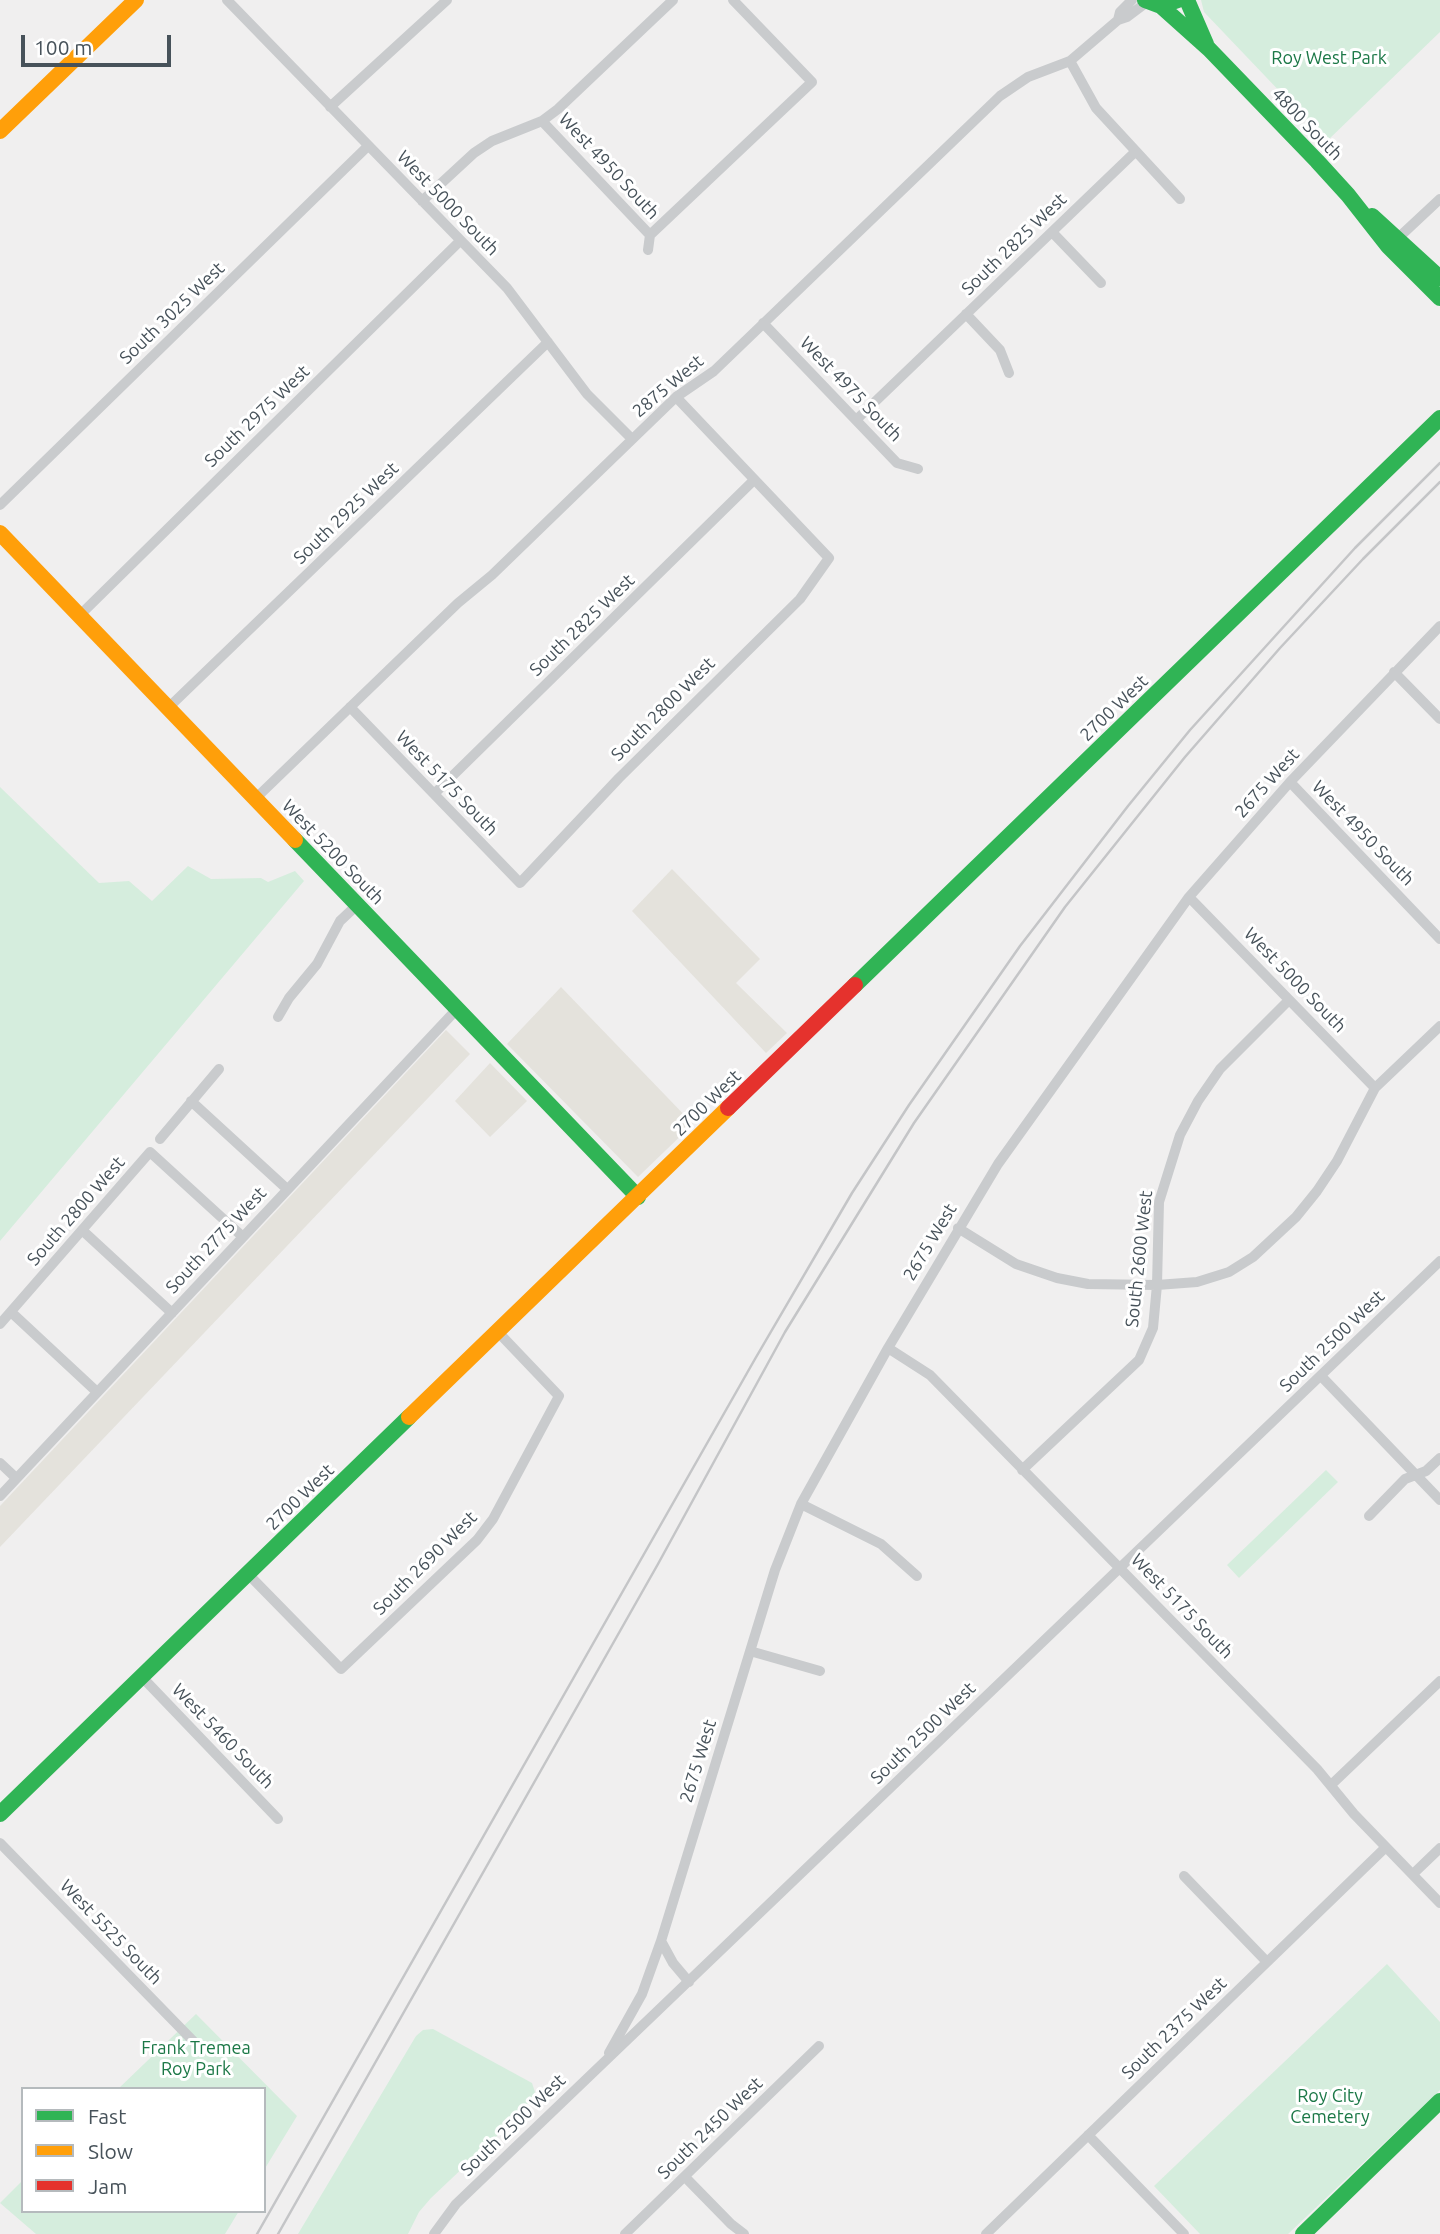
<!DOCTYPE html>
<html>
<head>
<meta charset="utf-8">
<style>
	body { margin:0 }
	#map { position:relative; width:1440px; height:2234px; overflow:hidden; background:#f0efef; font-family:Ubuntu,sans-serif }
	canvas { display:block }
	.legend { position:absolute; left:21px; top:2087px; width:245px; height:126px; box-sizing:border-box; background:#fff; border:2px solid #b5babd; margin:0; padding:9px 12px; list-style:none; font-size:21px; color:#47525a }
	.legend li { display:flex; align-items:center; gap:14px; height:35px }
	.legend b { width:35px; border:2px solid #b5babd }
	.scale { position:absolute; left:21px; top:35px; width:150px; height:32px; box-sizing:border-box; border:4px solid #47525a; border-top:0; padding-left:9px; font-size:21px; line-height:24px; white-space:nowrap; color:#47525a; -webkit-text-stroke:5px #fff; paint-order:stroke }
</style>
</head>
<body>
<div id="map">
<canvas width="1440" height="2234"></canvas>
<ul class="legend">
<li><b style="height:9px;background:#30b455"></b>Fast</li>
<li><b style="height:9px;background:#ff9f0a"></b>Slow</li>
<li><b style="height:9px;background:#e5322d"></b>Jam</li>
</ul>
<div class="scale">100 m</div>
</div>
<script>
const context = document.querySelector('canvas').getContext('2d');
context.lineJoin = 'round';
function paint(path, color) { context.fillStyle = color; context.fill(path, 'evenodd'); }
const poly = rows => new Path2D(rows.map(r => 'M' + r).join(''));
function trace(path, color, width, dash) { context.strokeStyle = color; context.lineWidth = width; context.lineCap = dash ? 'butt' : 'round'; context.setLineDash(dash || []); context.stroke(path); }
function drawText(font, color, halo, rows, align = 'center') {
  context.font = font + ' Ubuntu,sans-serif'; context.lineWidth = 6; context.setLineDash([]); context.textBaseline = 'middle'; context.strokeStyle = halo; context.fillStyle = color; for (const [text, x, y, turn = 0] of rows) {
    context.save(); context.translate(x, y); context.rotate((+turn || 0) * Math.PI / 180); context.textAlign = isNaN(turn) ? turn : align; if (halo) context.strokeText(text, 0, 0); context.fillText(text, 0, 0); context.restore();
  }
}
paint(poly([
	[672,869,760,959,736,983,787,1033,766,1053,632,911],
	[561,987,693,1124,638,1177,507,1044],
	[446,1030,470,1054,0,1547,0,1506],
	[490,1063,527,1101,490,1137,455,1101]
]), '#e4e2dc');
paint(poly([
	[1201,0,1440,0,1440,32,1327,141,1204,12],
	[0,787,99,883,129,881,152,901,188,866,211,879,261,878,268,882,295,871,304,881,0,1241],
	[1326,1470,1338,1482,1239,1578,1227,1565],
	[1387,1964,1440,2022,1440,2090,1288,2234,1200,2234,1154,2186],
	[196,2014,297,2116,264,2170,264,2089,118,2089],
	[433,2029,532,2083,535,2092,523,2111,431,2198,419,2212,408,2234,298,2234,416,2036,423,2030],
	[23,2180,23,2211,239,2211,225,2234,36,2234,0,2203]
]), '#d5eddd');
trace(poly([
	[227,0,507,288,587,394,632,439],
	[733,0,812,82],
	[1118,20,1120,12,1132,0],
	[1070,61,1096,108,1180,199],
	[330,107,447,0],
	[542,121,650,235],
	[422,201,474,153,492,141,542,121,558,109,673,0],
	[1052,232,1101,283],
	[650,235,812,82],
	[1393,240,1396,240,1440,199],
	[648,250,650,235],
	[966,314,1000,350,1009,373],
	[763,323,897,463,918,469],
	[856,420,1135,152],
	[0,505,368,146],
	[79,616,460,241],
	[1394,672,1440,719],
	[350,707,520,883,619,778,800,599,829,558,676,397],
	[168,708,548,342],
	[1290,782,1440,939],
	[434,794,754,480],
	[255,799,458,603,492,575,676,397,714,371,1000,96,1028,77,1070,61,1118,20,1127,17,1147,2],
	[1189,897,1375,1088],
	[278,1017,289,998,317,964,340,921,357,905],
	[191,1101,287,1189],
	[160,1139,219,1069],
	[958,1228,1016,1264,1057,1278,1088,1284,1157,1285,1197,1282,1229,1272,1253,1257,1296,1217,1317,1191,1337,1161,1375,1088,1440,1026],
	[82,1230,172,1313],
	[11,1312,97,1392],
	[0,1324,150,1152,243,1237],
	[888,1348,930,1375,1317,1769,1354,1814,1440,1903],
	[1321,1376,1440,1500],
	[0,1463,16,1478],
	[1022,1470,1139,1360,1153,1328,1157,1285,1159,1202,1180,1135,1198,1101,1220,1069,1289,1000],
	[0,1496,457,1009],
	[801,1504,881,1544,917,1576],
	[1369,1516,1405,1479,1426,1471,1440,1458],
	[248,1574,341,1669,477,1540,493,1519,559,1396,498,1332],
	[750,1651,820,1671],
	[142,1677,278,1819],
	[1331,1785,1440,1681],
	[0,1843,198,2046],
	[1413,1874,1440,1848],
	[1184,1876,1267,1962],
	[689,1982,673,1963,661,1941,775,1570,801,1504,888,1348,998,1164,1189,897,1290,782,1440,626],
	[609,2053,642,1994,661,1941],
	[1088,2135,1184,2234],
	[685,2177,731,2224,744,2234],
	[434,2234,456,2204,1440,1261],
	[625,2234,819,2046],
	[986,2234,1386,1847]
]), '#c9cbcd', 10);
trace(poly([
	[1145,0,1161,6,1178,0],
	[1187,0,1206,44],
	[1161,6,1209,49,1317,161,1348,195,1388,246,1440,298],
	[1372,216,1440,278],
	[295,840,638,1197],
	[855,985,1440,418],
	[0,1814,409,1417],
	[1303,2234,1440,2101]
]), '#30b455', 16);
trace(poly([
	[0,131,136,0],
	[0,533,295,840],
	[409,1417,728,1108]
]), '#ff9f0a', 16);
trace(poly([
	[728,1108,855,985]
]), '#e5322d', 16);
trace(poly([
	[257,2234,755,1359,852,1193,909,1105,1020,946,1128,806,1190,730,1355,548,1440,463],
	[278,2234,658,1564,785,1332,914,1123,1065,907,1185,757,1280,648,1363,559,1440,482]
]), '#c4c5c7', 2.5);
drawText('18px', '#1c7847', '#fff', [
	["Roy West Park",1329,58],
	["Frank Tremea",196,2048],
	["Roy Park",196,2069],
	["Roy City",1330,2096],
	["Cemetery",1330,2117]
]);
drawText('18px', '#47525a', '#fff', [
	["4800 South",1307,124,46],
	["West 4950 South",609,166,47],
	["West 5000 South",448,203,46],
	["South 2825 West",1014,244,-44],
	["South 3025 West",172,313,-44],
	["2875 West",668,386,-40],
	["West 4975 South",851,389,46],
	["South 2975 West",257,416,-44],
	["South 2925 West",346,513,-44],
	["South 2825 West",582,625,-44],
	["2700 West",1114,708,-44],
	["South 2800 West",663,709,-45],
	["West 5175 South",447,783,46],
	["2675 West",1267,783,-48],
	["West 4950 South",1363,833,46],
	["West 5200 South",333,852,46],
	["West 5000 South",1295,980,46],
	["2700 West",707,1103,-44],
	["South 2800 West",76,1211,-49],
	["South 2775 West",216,1240,-47],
	["2675 West",930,1242,-59],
	["South 2600 West",1139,1259,-84],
	["South 2500 West",1332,1341,-44],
	["2700 West",300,1497,-44],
	["South 2690 West",425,1563,-45],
	["West 5175 South",1182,1606,46],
	["South 2500 West",923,1733,-44],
	["West 5460 South",223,1736,46],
	["2675 West",698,1761,-73],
	["West 5525 South",111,1932,46],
	["South 2375 West",1174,2028,-44],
	["South 2500 West",513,2125,-44],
	["South 2450 West",710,2128,-44]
]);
</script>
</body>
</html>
